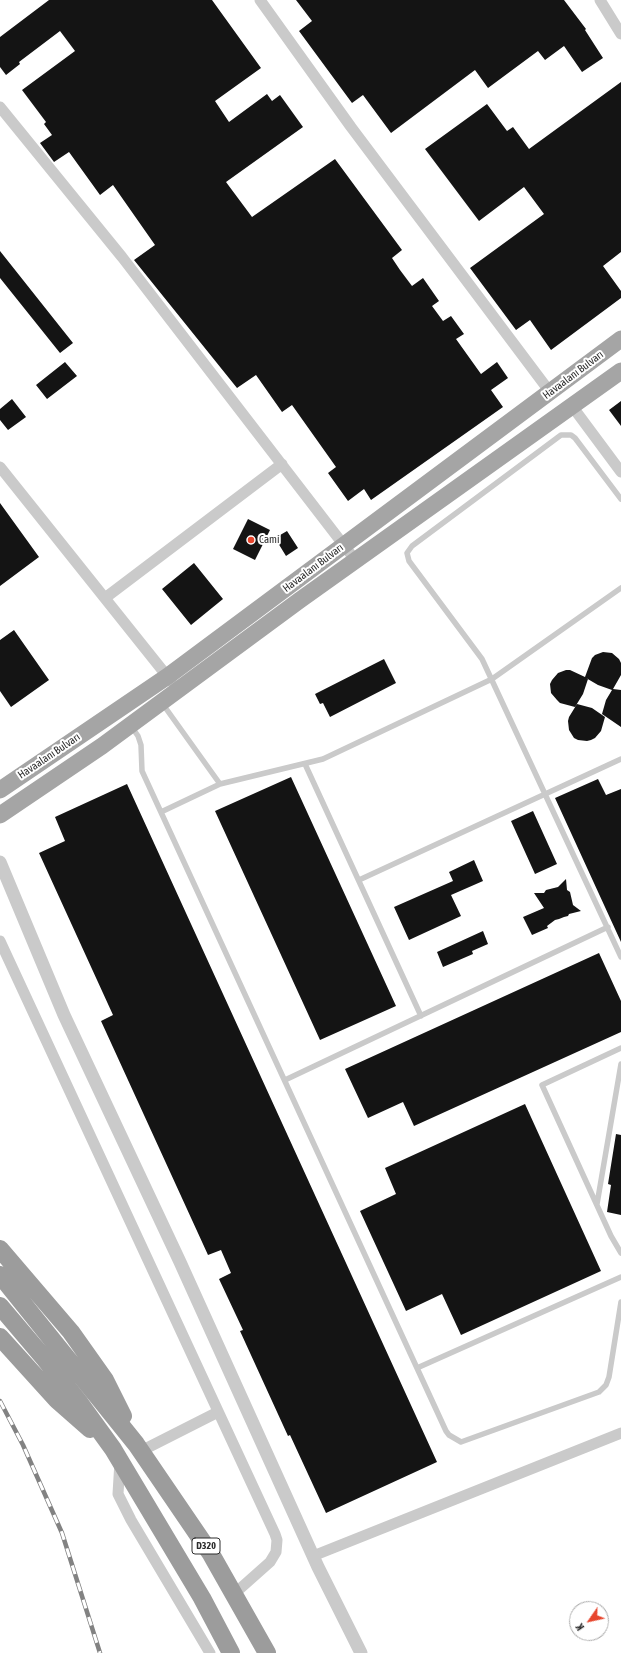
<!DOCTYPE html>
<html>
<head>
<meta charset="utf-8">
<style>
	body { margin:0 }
	#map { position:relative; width:621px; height:1653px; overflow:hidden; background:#fff; font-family:"Asap Condensed",sans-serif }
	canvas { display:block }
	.north { position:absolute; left:569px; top:1601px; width:40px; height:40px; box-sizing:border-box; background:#fff; border:1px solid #ababab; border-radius:50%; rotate:236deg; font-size:11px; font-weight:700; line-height:16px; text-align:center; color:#2d2d2d }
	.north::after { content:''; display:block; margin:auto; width:14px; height:18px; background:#e7452d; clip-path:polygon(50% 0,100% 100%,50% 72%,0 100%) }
</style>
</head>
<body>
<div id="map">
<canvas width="621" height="1653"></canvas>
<div class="north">K</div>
</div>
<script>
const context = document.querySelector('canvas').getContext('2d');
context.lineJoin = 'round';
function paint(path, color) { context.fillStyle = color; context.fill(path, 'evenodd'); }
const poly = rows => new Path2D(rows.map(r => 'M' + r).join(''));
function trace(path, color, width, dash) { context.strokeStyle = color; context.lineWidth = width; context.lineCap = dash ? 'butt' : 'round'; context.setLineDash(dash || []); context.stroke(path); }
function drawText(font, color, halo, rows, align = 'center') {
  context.font = font + ' "Asap Condensed",sans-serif'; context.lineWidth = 4; context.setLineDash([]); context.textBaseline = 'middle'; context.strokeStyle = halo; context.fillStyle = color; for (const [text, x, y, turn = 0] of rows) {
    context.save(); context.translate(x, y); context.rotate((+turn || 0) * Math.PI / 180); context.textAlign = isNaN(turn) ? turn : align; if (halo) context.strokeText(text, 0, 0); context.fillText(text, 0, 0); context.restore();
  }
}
paint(poly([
	[49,0,212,0,261,68,215,101,229,122,267,94,272,101,280,95,303,127,226,182,252,217,335,159,402,250,392,258,400,270,412,286,423,278,439,301,432,306,443,321,451,316,464,334,456,339,481,374,497,362,508,378,491,390,503,407,371,500,364,489,348,501,328,473,336,467,292,405,282,412,256,375,237,388,134,260,155,245,113,185,100,195,69,152,54,162,40,143,52,135,44,124,46,122,22,90,75,51,60,31,19,62,20,64,6,75,0,67,0,37],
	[296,0,564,0,586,29,585,30,603,58,582,72,564,46,545,60,538,51,488,88,475,70,391,133,363,95,352,103,299,31,312,21],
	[621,82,621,252,603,266,621,291,621,298,551,350,530,320,516,330,470,268,544,214,524,187,479,221,425,149,487,104,507,131,513,127,529,149],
	[0,251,73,343,60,353,0,278],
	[65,362,77,376,47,399,36,385],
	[12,399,26,417,8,430,0,420,0,409],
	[621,401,621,426,609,410],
	[0,503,39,557,0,586],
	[248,519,270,530,255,560,233,549],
	[287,531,298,548,286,556,275,538],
	[194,563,223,599,191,625,162,589],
	[14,630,49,680,11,707,0,691,0,640],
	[603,652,612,653,619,659,621,663,621,675,613,689,621,690,621,727,602,714,606,700,612,690,598,685,586,678,588,679,583,694,575,707,560,703,557,700,551,693,550,684,552,680,558,673,566,670,570,670,585,677,592,658,595,655],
	[384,659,396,683,330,717,323,703,320,704,315,694],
	[577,704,592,708,605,717,601,731,595,738,591,740,587,741,578,740,574,738,569,730,568,721,569,717],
	[291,777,396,1006,320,1040,215,811],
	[598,779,606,795,621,789,621,942,555,798],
	[127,784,437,1462,326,1513,290,1435,288,1436,240,1331,243,1330,219,1279,231,1273,221,1250,208,1255,101,1021,113,1015,39,853,65,841,55,817],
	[533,811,557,864,535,874,511,821],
	[474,860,483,881,451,895,461,916,409,940,394,907,453,881,449,872],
	[566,879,567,890,570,892,573,905,581,911,569,914,568,916,564,917,559,919,555,920,547,926,548,928,532,935,523,917,544,908,534,893,544,893,546,890,558,887],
	[483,931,488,944,472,951,473,954,443,967,437,952],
	[599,953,621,1001,621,1032,414,1126,403,1102,368,1118,345,1069],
	[525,1104,601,1271,461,1335,442,1294,406,1311,360,1211,396,1194,385,1168],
	[616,1134,621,1135,621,1215,607,1212,611,1185,608,1184]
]), '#141414');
trace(poly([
	[621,499,575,438,571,435,561,435,412,546,407,553,409,561,482,659,621,957],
	[162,703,220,784],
	[131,726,138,736,141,745,142,771,446,1431,449,1435,461,1442,599,1392,606,1385,609,1377,621,1302],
	[305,764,421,1016],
	[161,812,220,784,323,759,492,679,621,588],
	[359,880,621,759],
	[621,1048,542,1085,611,1236,621,1253],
	[285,1080,608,927],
	[597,1204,621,1064],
	[417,1368,621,1277]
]), '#cacaca', 5.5);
trace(poly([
	[260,0,351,127,550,392],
	[600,0,621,34],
	[0,107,122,257,356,561],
	[572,406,621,472],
	[0,467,171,681],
	[105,598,282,464],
	[0,941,275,1534,277,1540,276,1552,270,1562,234,1594],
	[141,1451,218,1412],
	[120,1461,118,1494,131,1520,210,1653],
	[313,1556,621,1433]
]), '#cacaca', 11);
trace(poly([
	[0,862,64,1015,180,1262,318,1567,361,1653]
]), '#cacaca', 13);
trace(poly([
	[0,790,168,676,621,339],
	[0,815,102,746,300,600,621,371]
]), '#a5a5a5', 17);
trace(poly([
	[0,1249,71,1332,105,1380,123,1416],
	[0,1275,136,1444,211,1554,267,1653],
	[0,1306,44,1358,79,1402,113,1449,202,1598,231,1653],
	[0,1337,57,1400,90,1429]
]), '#9c9c9c', 18);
const rail = poly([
	[0,1401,23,1445,62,1533,100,1653]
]);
trace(rail, '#828282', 4.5);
trace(rail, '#fff', 3, [9]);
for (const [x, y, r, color] of [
	[251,540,4,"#e7452d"]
]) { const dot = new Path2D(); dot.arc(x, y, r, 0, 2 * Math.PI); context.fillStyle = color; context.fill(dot); trace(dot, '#fff', 1.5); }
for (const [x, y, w] of [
	[206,1546,28]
]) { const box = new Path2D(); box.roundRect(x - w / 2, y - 8, w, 16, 3); context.fillStyle = '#fff'; context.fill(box); trace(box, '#2d2d2d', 1); }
drawText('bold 10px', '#2d2d2d', null, [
	["D320",206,1546]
]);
drawText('11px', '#2d2d2d', '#fff', [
	["Havaalanı Bulvarı",573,375,-37],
	["Havaalanı Bulvarı",313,568,-37],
	["Havaalanı Bulvarı",49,756,-34]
]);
drawText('11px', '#2d2d2d', '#fff', [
	["Cami",259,540]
], 'left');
</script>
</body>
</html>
